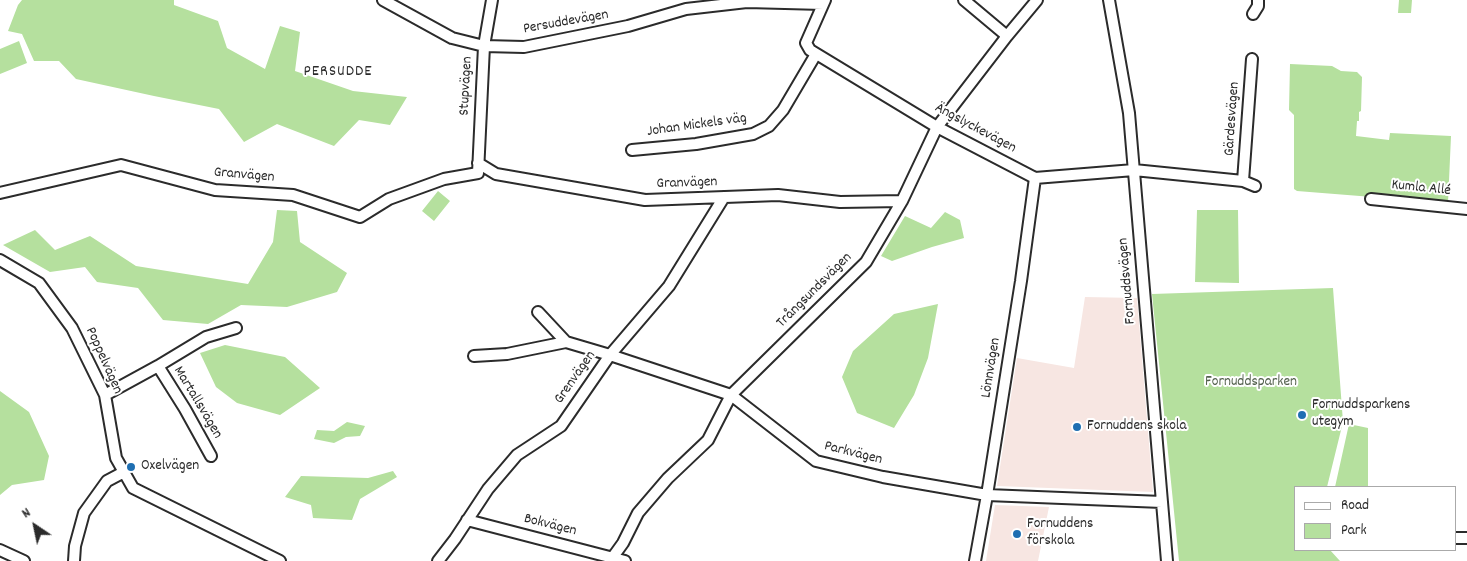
<!DOCTYPE html>
<html>
<head>
<meta charset="utf-8">
<style>
	body { margin:0 }
	#map { position:relative; width:1467px; height:561px; overflow:hidden; background:#fff; font-family:Dekko,sans-serif }
	canvas { display:block }
	.legend { position:absolute; left:1294px; top:486px; width:162px; height:65px; box-sizing:border-box; background:#fff; border:1px solid #aaa; margin:0; padding:6px 9px; list-style:none; font-size:15px; color:#2b2b2b }
	.legend li { display:flex; align-items:center; gap:10px; height:25px }
	.legend b { width:25px; border:1px solid #aaa }
	.north { position:absolute; left:10px; top:501px; width:50px; height:50px; -webkit-text-stroke:4px #fff; paint-order:stroke; rotate:326deg; font-size:14px; font-weight:700; line-height:20px; text-align:center; color:#2b2b2b }
	.north::after { content:''; display:block; margin:auto; width:18px; height:22px; background:#2b2b2b; clip-path:polygon(50% 0,100% 100%,50% 72%,0 100%) }
</style>
</head>
<body>
<div id="map">
<canvas width="1467" height="561"></canvas>
<ul class="legend">
<li><b style="height:6px;background:#fff"></b>Road</li>
<li><b style="height:14px;background:#b5e09e"></b>Park</li>
</ul>
<div class="north">N</div>
</div>
<script>
const context = document.querySelector('canvas').getContext('2d');
context.lineJoin = 'round';
function paint(path, color) { context.fillStyle = color; context.fill(path, 'evenodd'); }
const poly = rows => new Path2D(rows.map(r => 'M' + r).join(''));
function trace(path, color, width, dash) { context.strokeStyle = color; context.lineWidth = width; context.lineCap = dash ? 'butt' : 'round'; context.setLineDash(dash || []); context.stroke(path); }
function drawText(font, color, halo, rows, align = 'center') {
  context.font = font + ' Dekko,sans-serif'; context.lineWidth = 4; context.setLineDash([]); context.textBaseline = 'middle'; context.strokeStyle = halo; context.fillStyle = color; for (const [text, x, y, turn = 0] of rows) {
    context.save(); context.translate(x, y); context.rotate((+turn || 0) * Math.PI / 180); context.textAlign = isNaN(turn) ? turn : align; if (halo) context.strokeText(text, 0, 0); context.fillText(text, 0, 0); context.restore();
  }
}
paint(poly([
	[1085,297,1137,298,1153,492,997,486,1017,358,1074,368],
	[995,505,1049,507,1038,561,986,561]
]), '#f7e6e2');
paint(poly([
	[22,0,174,0,174,5,218,21,227,48,265,69,280,26,300,32,295,71,353,91,407,97,390,125,359,120,334,146,277,124,244,142,219,109,154,96,76,79,59,61,34,61,22,34,8,31,18,5],
	[1399,0,1412,0,1411,13,1398,13],
	[19,41,27,63,0,74,0,49],
	[1290,64,1332,66,1341,71,1357,72,1362,77,1361,111,1359,112,1359,121,1357,121,1356,136,1389,140,1390,133,1451,136,1448,203,1297,191,1294,189,1294,115,1289,110],
	[438,191,450,201,434,221,422,211],
	[277,210,297,211,300,242,347,273,337,292,287,307,241,305,208,324,163,320,138,288,97,282,85,267,50,272,3,245,35,230,55,250,90,236,136,266,248,284,273,242],
	[1197,210,1238,210,1239,283,1195,282],
	[945,212,960,220,964,238,932,247,892,261,881,256,905,216,931,228],
	[1333,288,1343,422,1327,487,1296,487,1296,550,1330,550,1340,561,1179,561,1152,294],
	[938,304,928,358,914,395,894,428,857,413,842,377,853,351,894,314],
	[225,345,285,357,320,388,280,415,237,403,216,387,200,353],
	[0,391,29,412,49,456,44,480,12,485,0,495],
	[347,422,365,426,360,436,346,437,334,443,314,439,317,430,334,431],
	[1349,424,1368,428,1368,487,1335,487],
	[393,471,397,477,360,499,352,520,313,518,311,505,285,497,301,476,368,478]
]), '#b5e09e');
const minor = poly([
	[383,0,452,38,484,46,524,47,628,26,686,9,747,2,823,4],
	[825,0,806,43,810,50,937,127,1035,178,1134,170,1243,181,1255,186],
	[964,0,1007,36],
	[1109,0,1129,113,1167,561],
	[1253,14,1258,6,1258,0],
	[632,150,696,144,753,134,769,126,783,110,816,54],
	[478,163,496,174,645,200,778,195,840,202,902,201],
	[1243,181,1252,59],
	[0,193,121,165,215,190,293,195,360,217,389,199,444,179,478,173,484,46,492,0],
	[1371,199,1467,209],
	[0,260,39,283,72,328,105,395,116,458,133,488,280,561],
	[538,312,566,342,610,355,731,395,816,461,883,477,987,495,1162,502],
	[474,356,507,354,566,342],
	[158,366,185,409,211,456],
	[105,395,158,366,206,337,236,328],
	[467,520,625,561],
	[1456,538,1467,538],
	[0,550,24,561],
	[74,561,75,546,84,513,107,481,124,472],
	[438,561,455,539,488,489,517,455,561,426,610,355,669,286,724,197],
	[610,561,623,543,638,513,668,478,708,440,731,395,866,262,902,201,937,127,1007,36,1037,0],
	[975,561,987,495,1021,281,1035,178]
]);
trace(minor, '#2b2b2b', 14);
trace(minor, '#fff', 10);
for (const [x, y, r, color] of [
	[1302,415,5,"#1f6fb2"],
	[1077,427,5,"#1f6fb2"],
	[131,467,5,"#1f6fb2"],
	[1017,534,5,"#1f6fb2"]
]) { const dot = new Path2D(); dot.arc(x, y, r, 0, 2 * Math.PI); context.fillStyle = color; context.fill(dot); trace(dot, '#fff', 2); }
drawText('15px', '#2b2b2b', '#fff', [
	["Persuddevägen",566,23,-10],
	["Stupvägen",467,86,-87],
	["Gärdesvägen",1233,119,-86],
	["Johan Mickels väg",697,126,-8],
	["Ängslyckevägen",975,129,28],
	["Granvägen",244,176,5],
	["Granvägen",687,184,-2],
	["Kumla Allé",1421,189,6],
	["Fornuddsvägen",1128,281,-95],
	["Trångsundsvägen",815,291,-45],
	["Poppelvägen",103,361,66],
	["Lönnvägen",992,368,-81],
	["Grenvägen",576,378,-55],
	["Martallsvägen",197,403,59],
	["Parkvägen",853,454,14],
	["Bokvägen",550,526,14]
]);
drawText('15px', '#54614e', '#fff', [
	["Fornuddsparken",1251,383]
]);
drawText('15px', '#2b2b2b', '#fff', [
	["Fornuddsparkens",1312,406],
	["utegym",1312,423],
	["Fornuddens skola",1087,427],
	["Oxelvägen",141,467],
	["Fornuddens",1027,525],
	["förskola",1027,542]
], 'left');
context.letterSpacing = '1px';
drawText('16px', '#2b2b2b', '#fff', [
	["PERSUDDE",338,73]
]);
context.letterSpacing = '0px';
</script>
</body>
</html>
